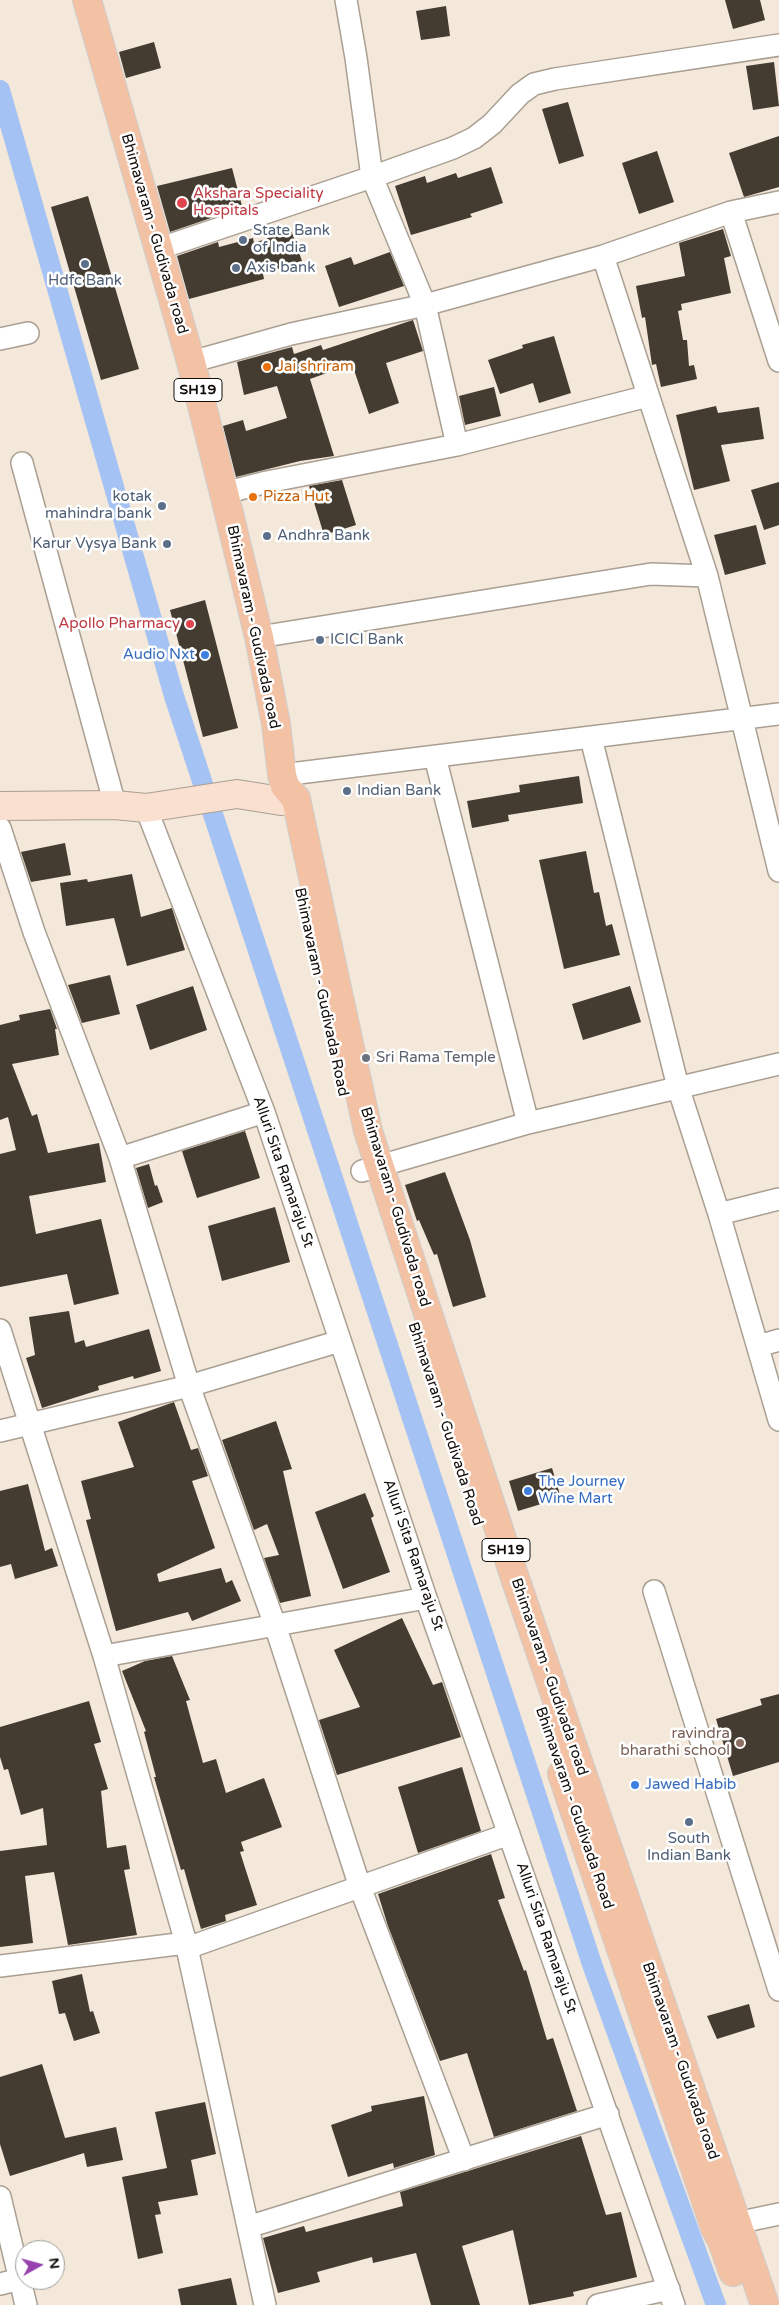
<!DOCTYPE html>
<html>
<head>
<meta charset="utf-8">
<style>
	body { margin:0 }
	#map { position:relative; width:779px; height:2305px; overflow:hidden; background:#f3e8d9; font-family:"Varela Round",sans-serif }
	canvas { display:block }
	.north { position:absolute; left:15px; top:2240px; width:50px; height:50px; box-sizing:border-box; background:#fff; border:1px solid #9f9e9c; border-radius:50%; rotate:83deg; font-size:14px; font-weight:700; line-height:20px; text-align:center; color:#100c08 }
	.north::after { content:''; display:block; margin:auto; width:18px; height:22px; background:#9842af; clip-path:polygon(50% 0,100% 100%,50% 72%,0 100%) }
</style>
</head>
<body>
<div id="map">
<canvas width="779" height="2305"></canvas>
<div class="north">N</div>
</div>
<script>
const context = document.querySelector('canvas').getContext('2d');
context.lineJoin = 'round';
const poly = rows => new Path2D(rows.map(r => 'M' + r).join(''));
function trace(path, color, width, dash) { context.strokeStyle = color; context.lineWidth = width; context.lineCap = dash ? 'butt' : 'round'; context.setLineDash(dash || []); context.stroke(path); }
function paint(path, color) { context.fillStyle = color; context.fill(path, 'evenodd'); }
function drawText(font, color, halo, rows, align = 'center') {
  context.font = font + ' "Varela Round",sans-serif'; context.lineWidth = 5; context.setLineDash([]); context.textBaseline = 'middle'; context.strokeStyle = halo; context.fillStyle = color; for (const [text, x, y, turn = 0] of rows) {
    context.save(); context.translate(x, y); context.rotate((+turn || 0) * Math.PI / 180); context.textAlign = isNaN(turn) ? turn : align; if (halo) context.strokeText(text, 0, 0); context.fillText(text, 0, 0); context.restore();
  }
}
trace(poly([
	[0,90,174,696,593,1967,716,2305]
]), '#a5c2f4', 20);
paint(poly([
	[725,0,760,0,765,20,733,29],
	[446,6,450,36,421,40,416,11],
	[154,42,161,68,126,78,119,52],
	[774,62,779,106,753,110,746,66],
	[568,102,584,156,559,164,542,109],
	[779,136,779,187,744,197,729,153],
	[657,151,674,202,639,214,622,163],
	[491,167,503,203,470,214,472,217,411,235,395,186,425,176,427,183,456,173,458,178],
	[232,168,242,206,210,215,211,218,170,232,157,186],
	[88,196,139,369,101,380,51,207],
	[723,229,731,256,724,258,731,293,681,304,682,310,678,311,683,340,687,340,689,366,694,365,697,379,661,387,656,364,652,365,645,317,642,318,636,286,685,276,679,243],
	[291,230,302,261,263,274,264,279,189,299,177,256,218,242,219,247,253,238,254,243],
	[390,252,404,286,339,307,325,266,351,257,354,265],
	[413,320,423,351,386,363,399,403,369,414,352,364,310,379,334,456,300,461,236,477,223,426,243,420,246,431,287,418,277,386,244,395,237,362,292,347,294,354,321,345,323,350],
	[554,336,571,393,539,403,533,383,500,394,488,360,523,348,522,345],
	[494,387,501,416,465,425,459,396],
	[716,406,718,413,759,407,764,439,721,445,730,481,694,490,676,415],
	[342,480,356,525,324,535,309,486],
	[779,482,779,525,764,530,751,490],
	[756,525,766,564,725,575,714,535],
	[205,600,238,728,203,737,170,610],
	[579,776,583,803,508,815,509,821,472,828,467,801,520,792,519,785],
	[65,843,71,875,31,882,21,852],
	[586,851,594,893,599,892,606,926,612,924,620,955,564,969,539,860],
	[132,874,141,917,172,908,185,950,127,966,114,918,66,926,60,883,87,879,88,882],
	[110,975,120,1014,82,1023,68,985],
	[193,986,207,1030,150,1050,136,1005],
	[630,986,641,1022,583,1040,572,1004],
	[50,1009,57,1029,55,1029,59,1055,12,1064,32,1116,37,1114,48,1153,99,1143,106,1182,29,1196,36,1234,101,1219,119,1294,74,1305,67,1274,0,1287,0,1154,16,1150,8,1117,0,1120,0,1025,20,1020,19,1015],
	[245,1131,260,1178,197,1198,182,1151],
	[149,1164,155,1186,157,1185,163,1202,148,1208,136,1168],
	[445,1172,470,1240,486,1297,453,1307,437,1254,434,1255,419,1220,417,1221,405,1185],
	[275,1207,290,1262,222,1281,208,1226],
	[69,1311,75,1343,84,1340,86,1347,149,1329,161,1371,134,1379,133,1376,98,1386,99,1390,42,1408,26,1358,35,1355,29,1317],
	[174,1402,191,1450,198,1448,208,1476,192,1481,215,1548,157,1574,159,1582,221,1568,226,1583,232,1580,241,1601,192,1621,188,1612,116,1631,86,1520,91,1519,81,1481,134,1467,118,1422],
	[276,1421,292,1469,283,1471,311,1596,280,1603,264,1558,279,1555,267,1524,254,1530,222,1440],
	[552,1468,561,1498,518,1511,509,1481],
	[28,1484,45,1551,52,1548,58,1566,15,1579,11,1564,0,1567,0,1491],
	[365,1493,374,1516,371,1518,390,1572,343,1589,315,1512],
	[402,1618,433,1685,442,1682,461,1737,337,1775,319,1720,360,1707,334,1650],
	[172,1656,190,1700,186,1701,203,1763,216,1759,226,1793,264,1778,282,1827,241,1842,244,1851,240,1852,257,1905,225,1915,226,1921,201,1929,184,1869,181,1870,154,1777,156,1777,144,1732,146,1731,122,1671,145,1661],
	[779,1694,779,1762,733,1776,716,1719,762,1705,760,1699],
	[89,1701,101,1742,94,1744,108,1789,101,1791,107,1848,126,1845,130,1869,124,1870,137,1935,68,1945,54,1872,25,1876,33,1943,0,1947,0,1851,47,1845,43,1808,21,1815,8,1769,4,1770,0,1757,0,1727],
	[462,1767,481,1831,418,1853,398,1787],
	[491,1854,505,1898,498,1900,524,1971,526,1970,547,2040,553,2038,577,2111,494,2137,467,2053,440,2061,388,1926,378,1894],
	[82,1974,90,2012,93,2011,100,2033,74,2041,65,2013,59,2014,52,1981],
	[749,2004,755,2027,717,2039,707,2016],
	[42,2064,65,2138,116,2127,123,2160,87,2167,84,2153,10,2176,0,2144,0,2077],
	[424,2096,435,2155,394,2168,393,2163,348,2177,331,2125,372,2111,371,2106],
	[205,2102,216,2154,191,2160,198,2195,158,2202,161,2214,155,2215,163,2253,138,2259,122,2177,167,2168,155,2112],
	[581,2136,606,2215,621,2212,637,2277,573,2292,574,2296,529,2305,513,2230,462,2246,480,2305,431,2305,416,2253,373,2263,372,2257,317,2272,320,2282,278,2293,263,2238,304,2226,306,2232,403,2206,400,2192],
	[231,2278,237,2305,181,2305,178,2289]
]), '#453c31');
const street = poly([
	[346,0,356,58,372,177,453,148,474,138,492,124,520,94,534,84,555,79,779,45],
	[731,212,779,361],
	[158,249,372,177,425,305,457,445],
	[0,339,28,333],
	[191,362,291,334,425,305,603,256,731,212,779,202],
	[22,463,115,805],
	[224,493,267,482,457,445,648,396],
	[707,576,779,871],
	[259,637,651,574,707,576,603,256],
	[591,738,678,1087,719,1214,779,1420],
	[435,757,528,1123],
	[282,775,779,714],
	[146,808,264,1112,426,1598,674,2305],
	[0,828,34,932,120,1158,189,1386,275,1625,360,1887,464,2160],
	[120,1158,264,1112],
	[362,1171,528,1123,779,1064],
	[719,1214,779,1199],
	[0,1330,104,1656,186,1943,0,1966],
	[758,1346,779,1340],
	[0,1431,189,1386,340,1341],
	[654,1591,779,1990],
	[104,1656,426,1598],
	[186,1943,265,2305],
	[187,1948,509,1834],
	[0,2197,26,2305],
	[722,2226,779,2214],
	[248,2227,608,2114],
	[0,2284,20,2279],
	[598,2305,669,2289]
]);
const secondary = poly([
	[0,806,115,805,146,808,237,794,281,801,296,799]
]);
const primary = poly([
	[87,0,191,362,224,493,259,637,276,724,282,775,285,786,296,799,368,1131,516,1581,765,2305],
	[562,1774,715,2228,722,2241,733,2272]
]);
trace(street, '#a99f92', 24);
trace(secondary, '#a99f92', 30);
trace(primary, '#cfcece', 30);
trace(street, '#fff', 21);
trace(secondary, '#f9e0d1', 28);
trace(primary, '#f3c1a3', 28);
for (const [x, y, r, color] of [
	[182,203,6,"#e0444e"],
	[243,240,5,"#5c6f8a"],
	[85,264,5,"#5c6f8a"],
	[236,268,5,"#5c6f8a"],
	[267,367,5,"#e8710a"],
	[253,497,5,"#e8710a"],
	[162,506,5,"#5c6f8a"],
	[267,536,5,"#5c6f8a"],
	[167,544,5,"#5c6f8a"],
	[190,624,5,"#e0444e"],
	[320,640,5,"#5c6f8a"],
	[205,655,5,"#3f7fe0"],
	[347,791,5,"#5c6f8a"],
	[366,1058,5,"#6b7280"],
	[528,1491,5,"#3f7fe0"],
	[740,1743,5,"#8d6e63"],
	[635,1785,5,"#3f7fe0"],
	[689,1822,5,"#5c6f8a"]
]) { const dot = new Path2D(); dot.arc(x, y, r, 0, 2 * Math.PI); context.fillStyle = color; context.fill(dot); trace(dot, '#fff', 2); }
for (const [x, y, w] of [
	[198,390,48],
	[506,1550,48]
]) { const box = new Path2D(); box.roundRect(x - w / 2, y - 11.5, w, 23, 4); context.fillStyle = '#fff'; context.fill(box); trace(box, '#100c08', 1); }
drawText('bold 14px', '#100c08', null, [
	["SH19",198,390],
	["SH19",506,1550]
]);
drawText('15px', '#be3a42', '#fff', [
	["Akshara Speciality",193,194],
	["Hospitals",193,211],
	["Apollo Pharmacy",180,624,"right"]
], 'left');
drawText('15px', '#4e5e75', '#fff', [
	["State Bank",253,231],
	["of India",253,248],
	["Axis bank",246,268],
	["Hdfc Bank",85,281,"center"],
	["kotak",152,497,"right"],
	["mahindra bank",152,514,"right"],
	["Andhra Bank",277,536],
	["Karur Vysya Bank",157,544,"right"],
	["ICICI Bank",330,640],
	["Indian Bank",357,791],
	["South",689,1839,"center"],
	["Indian Bank",689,1856,"center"]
], 'left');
drawText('15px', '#100c08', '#fff', [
	["Bhimavaram - Gudivada road",154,234,74],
	["Bhimavaram - Gudivada road",253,627,78],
	["Bhimavaram - Gudivada Road",321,992,78],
	["Alluri Sita Ramaraju St",283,1172,71],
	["Bhimavaram - Gudivada road",395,1207,73],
	["Bhimavaram - Gudivada Road",445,1424,72],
	["Alluri Sita Ramaraju St",413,1555,71],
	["Bhimavaram - Gudivada road",549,1677,71],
	["Bhimavaram - Gudivada Road",574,1808,71],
	["Alluri Sita Ramaraju St",546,1938,71],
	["Bhimavaram - Gudivada road",680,2061,71]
]);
drawText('15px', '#c56008', '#fff', [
	["Jai shriram",277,367],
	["Pizza Hut",263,497]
], 'left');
drawText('15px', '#366cbe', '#fff', [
	["Audio Nxt",195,655,"right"],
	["The Journey",538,1482],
	["Wine Mart",538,1499],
	["Jawed Habib",645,1785]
], 'left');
drawText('15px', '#5b616d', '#fff', [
	["Sri Rama Temple",376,1058]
], 'left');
drawText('15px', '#785e54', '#fff', [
	["ravindra",730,1734],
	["bharathi school",730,1751]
], 'right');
</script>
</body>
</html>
